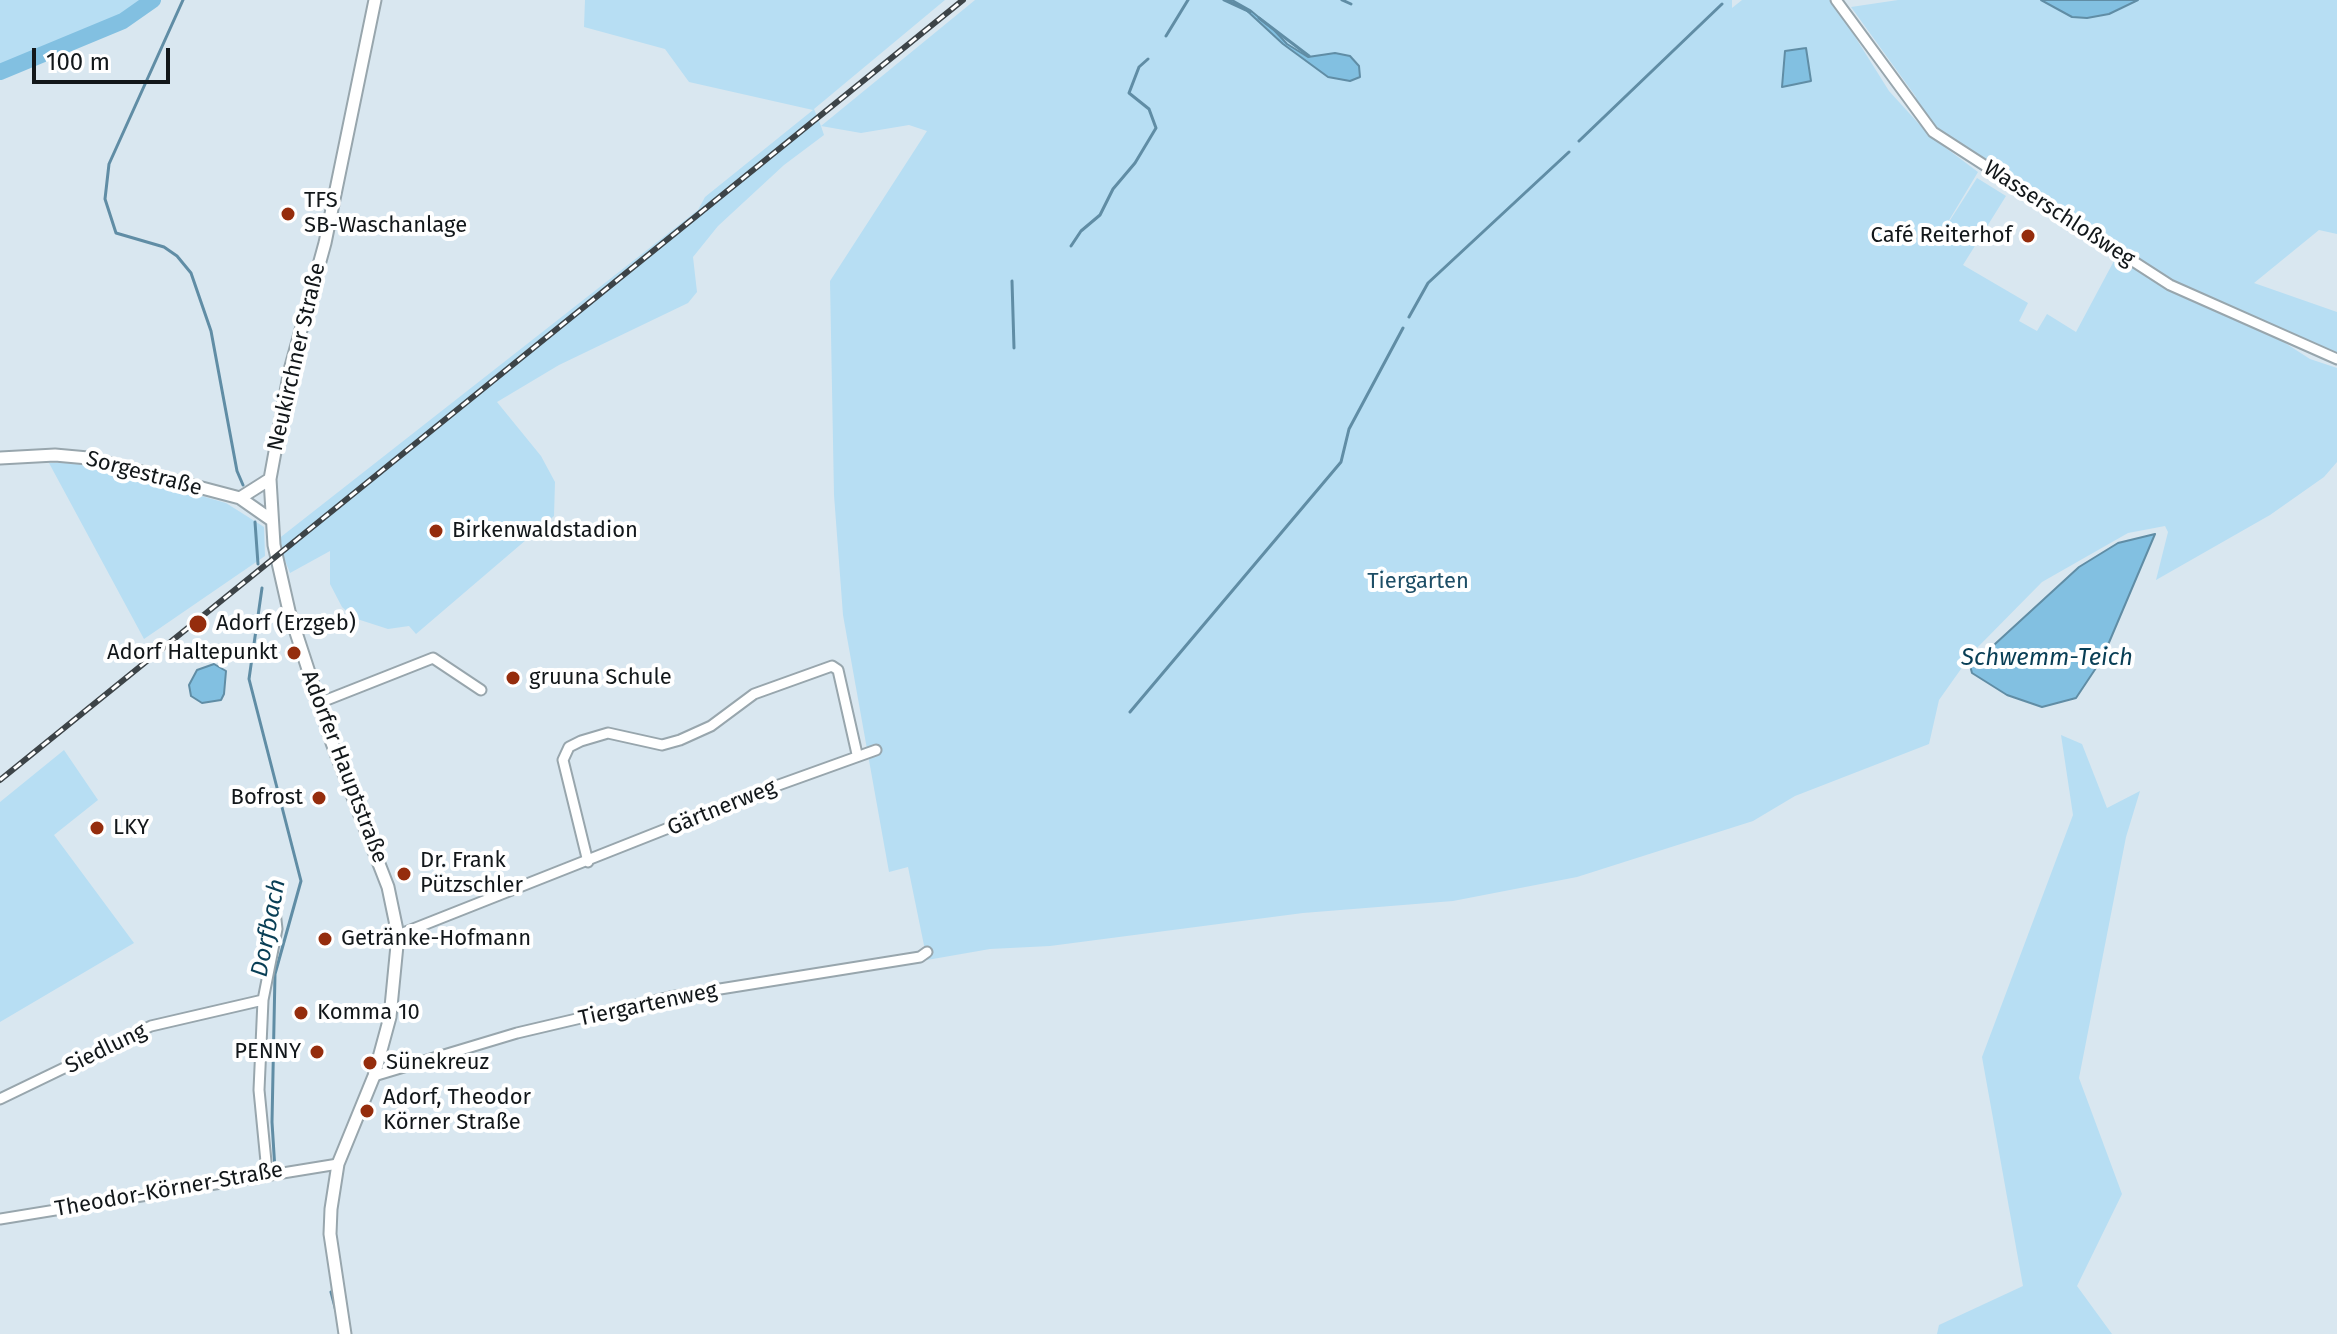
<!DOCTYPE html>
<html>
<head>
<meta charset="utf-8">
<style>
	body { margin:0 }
	#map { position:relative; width:2337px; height:1334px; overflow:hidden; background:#d9e7f0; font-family:"Fira Sans",sans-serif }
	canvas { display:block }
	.scale { position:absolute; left:32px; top:48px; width:138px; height:36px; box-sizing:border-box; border:4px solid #12171a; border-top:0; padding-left:10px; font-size:24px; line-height:28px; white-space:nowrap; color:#12171a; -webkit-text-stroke:6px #fff; paint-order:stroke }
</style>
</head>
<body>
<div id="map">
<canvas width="2337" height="1334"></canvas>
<div class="scale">100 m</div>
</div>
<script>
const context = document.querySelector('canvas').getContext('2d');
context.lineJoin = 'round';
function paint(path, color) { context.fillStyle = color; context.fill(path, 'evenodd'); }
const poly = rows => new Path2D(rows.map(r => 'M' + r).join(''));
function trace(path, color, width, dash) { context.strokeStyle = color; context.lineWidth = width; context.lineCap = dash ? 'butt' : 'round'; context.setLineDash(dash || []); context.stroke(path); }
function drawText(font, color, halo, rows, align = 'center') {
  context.font = font + ' "Fira Sans",sans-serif'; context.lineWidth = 8; context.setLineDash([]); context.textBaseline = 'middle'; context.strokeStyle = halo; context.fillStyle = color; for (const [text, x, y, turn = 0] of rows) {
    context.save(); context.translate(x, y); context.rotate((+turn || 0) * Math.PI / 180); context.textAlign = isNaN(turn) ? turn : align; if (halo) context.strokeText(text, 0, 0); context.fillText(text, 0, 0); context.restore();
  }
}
paint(poly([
	[0,0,149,0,122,19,0,69],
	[585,0,945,0,814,109,821,126,975,0,1732,0,1732,8,1742,0,1832,0,1889,91,1930,136,1978,172,1933,247,1977,178,2006,196,1963,265,2028,303,2019,321,2037,331,2047,314,2076,332,2115,259,2282,341,2310,359,2337,368,2337,462,2324,477,2270,515,2156,580,2168,532,2165,526,2128,533,2042,582,1973,652,1939,700,1929,744,1795,796,1753,821,1577,877,1453,901,1303,913,1050,946,990,949,927,960,908,867,889,872,843,615,834,495,830,281,927,131,909,125,861,133,821,126,824,135,784,165,718,226,693,257,697,292,688,303,559,365,497,402,541,456,555,482,554,516,416,634,409,626,388,629,354,618,342,607,330,584,330,551,290,573,277,540,698,210,705,197,813,110,689,82,665,49,584,27],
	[1898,0,2337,0,2337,234,2319,230,2254,283,2337,312,2337,354,2180,287,1934,131,1916,108,1916,97,1851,7],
	[80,461,226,503,264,527,265,556,144,639,49,463],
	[2061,735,2082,744,2107,808,2140,791,2126,837,2079,1078,2122,1194,2077,1286,2112,1334,1937,1334,1939,1325,2023,1286,1982,1057,2073,815],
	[64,750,98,800,54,835,134,943,0,1022,0,802]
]), '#b7def3');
const water = poly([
	[1227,0,1232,0,1250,10,1274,30,1287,44,1308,57,1335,53,1350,56,1359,66,1360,77,1350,81,1328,77,1283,44,1244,8,1227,0],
	[2041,0,2138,0,2109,14,2087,18,2072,17,2041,0],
	[1806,48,1811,81,1782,87,1785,51,1806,48],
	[2155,534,2102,659,2076,698,2042,707,2007,695,1972,673,1969,662,1995,644,2079,567,2118,543,2155,534],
	[214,664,226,671,224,694,221,700,202,703,191,696,189,685,197,670,214,664]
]);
paint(water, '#82c0e1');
trace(water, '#608da5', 2);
trace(poly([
	[183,0,109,164,105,199,116,233,164,247,177,256,191,273,211,331,237,471,243,485],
	[1224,0,1250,12],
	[1342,0,1351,4],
	[1259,18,1309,56],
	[1166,36,1188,0],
	[1579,141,1722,4],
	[1071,246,1081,231,1100,215,1113,189,1135,163,1156,128,1149,109,1129,93,1139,67,1148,59],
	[1012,281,1014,348],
	[1409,317,1428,283,1569,152],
	[255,522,258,564],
	[262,588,249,679,301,881,275,974,272,1122,275,1170],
	[1130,712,1341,462,1349,429,1403,328],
	[331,1292,336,1311]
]), '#608da5', 3);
trace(poly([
	[0,72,123,21,153,0]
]), '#82c0e1', 16);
const minor = poly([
	[1836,0,1933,132,2170,285,2337,359],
	[319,703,433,658,481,690],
	[588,862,563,760,569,747,581,741,608,733,662,745,680,740,711,726,754,694,832,666,838,670,857,754],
	[398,935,762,791,876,750],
	[374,1076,517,1033,670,997,920,957,927,952],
	[0,1099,151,1026,263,1000],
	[267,1172,259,1090,263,1000,277,929,275,911],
	[0,1219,338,1164]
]);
const tertiary = poly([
	[0,458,55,455,88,458,240,498,270,519],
	[240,498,270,479],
	[345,1334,330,1234,331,1209,338,1164,374,1076,390,1017,398,935,388,887,332,743,289,611,274,545,270,479,290,370,325,243,375,0]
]);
trace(minor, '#98a6ad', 13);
trace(tertiary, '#98a6ad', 15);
trace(minor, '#fff', 9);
trace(tertiary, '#fff', 11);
const rail = poly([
	[0,780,963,0]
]);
trace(rail, '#3d4448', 6);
trace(rail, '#fff', 3, [9]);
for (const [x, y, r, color] of [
	[288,214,8,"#952d0d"],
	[2028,236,8,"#952d0d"],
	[436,531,8,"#952d0d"],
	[198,624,10,"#952d0d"],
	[294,653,8,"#952d0d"],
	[513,678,8,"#952d0d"],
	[319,798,8,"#952d0d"],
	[97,828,8,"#952d0d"],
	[404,874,8,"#952d0d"],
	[325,939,8,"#952d0d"],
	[301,1013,8,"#952d0d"],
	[317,1052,8,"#952d0d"],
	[370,1063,8,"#952d0d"],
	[367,1111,8,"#952d0d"]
]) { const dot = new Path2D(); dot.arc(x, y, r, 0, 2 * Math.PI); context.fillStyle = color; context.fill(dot); trace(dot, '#fff', 3); }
drawText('22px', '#12171a', '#fff', [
	["TFS",304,201],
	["SB-Waschanlage",304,226],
	["Café Reiterhof",2012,236,"right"],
	["Birkenwaldstadion",452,531],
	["Adorf (Erzgeb)",216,624],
	["Adorf Haltepunkt",278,653,"right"],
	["gruuna Schule",529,678],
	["Bofrost",303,798,"right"],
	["LKY",113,828],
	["Dr. Frank",420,861],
	["Pützschler",420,886],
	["Getränke-Hofmann",341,939],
	["Komma 10",317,1013],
	["PENNY",301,1052,"right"],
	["Sünekreuz",386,1063],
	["Adorf, Theodor",383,1098],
	["Körner Straße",383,1123]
], 'left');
drawText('22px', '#12171a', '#fff', [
	["Wasserschloßweg",2059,214,33],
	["Neukirchner Straße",297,357,-77],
	["Sorgestraße",144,474,15],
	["Adorfer Hauptstraße",344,767,69],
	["Gärtnerweg",722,808,-22],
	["Tiergartenweg",648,1005,-12],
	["Siedlung",106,1049,-26],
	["Theodor-Körner-Straße",169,1190,-10]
]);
drawText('22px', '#1d4e66', '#fff', [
	["Tiergarten",1418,582]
]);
drawText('italic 24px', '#083e55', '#fff', [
	["Schwemm-Teich",2047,658],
	["Dorfbach",269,928,-79]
]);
</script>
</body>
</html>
